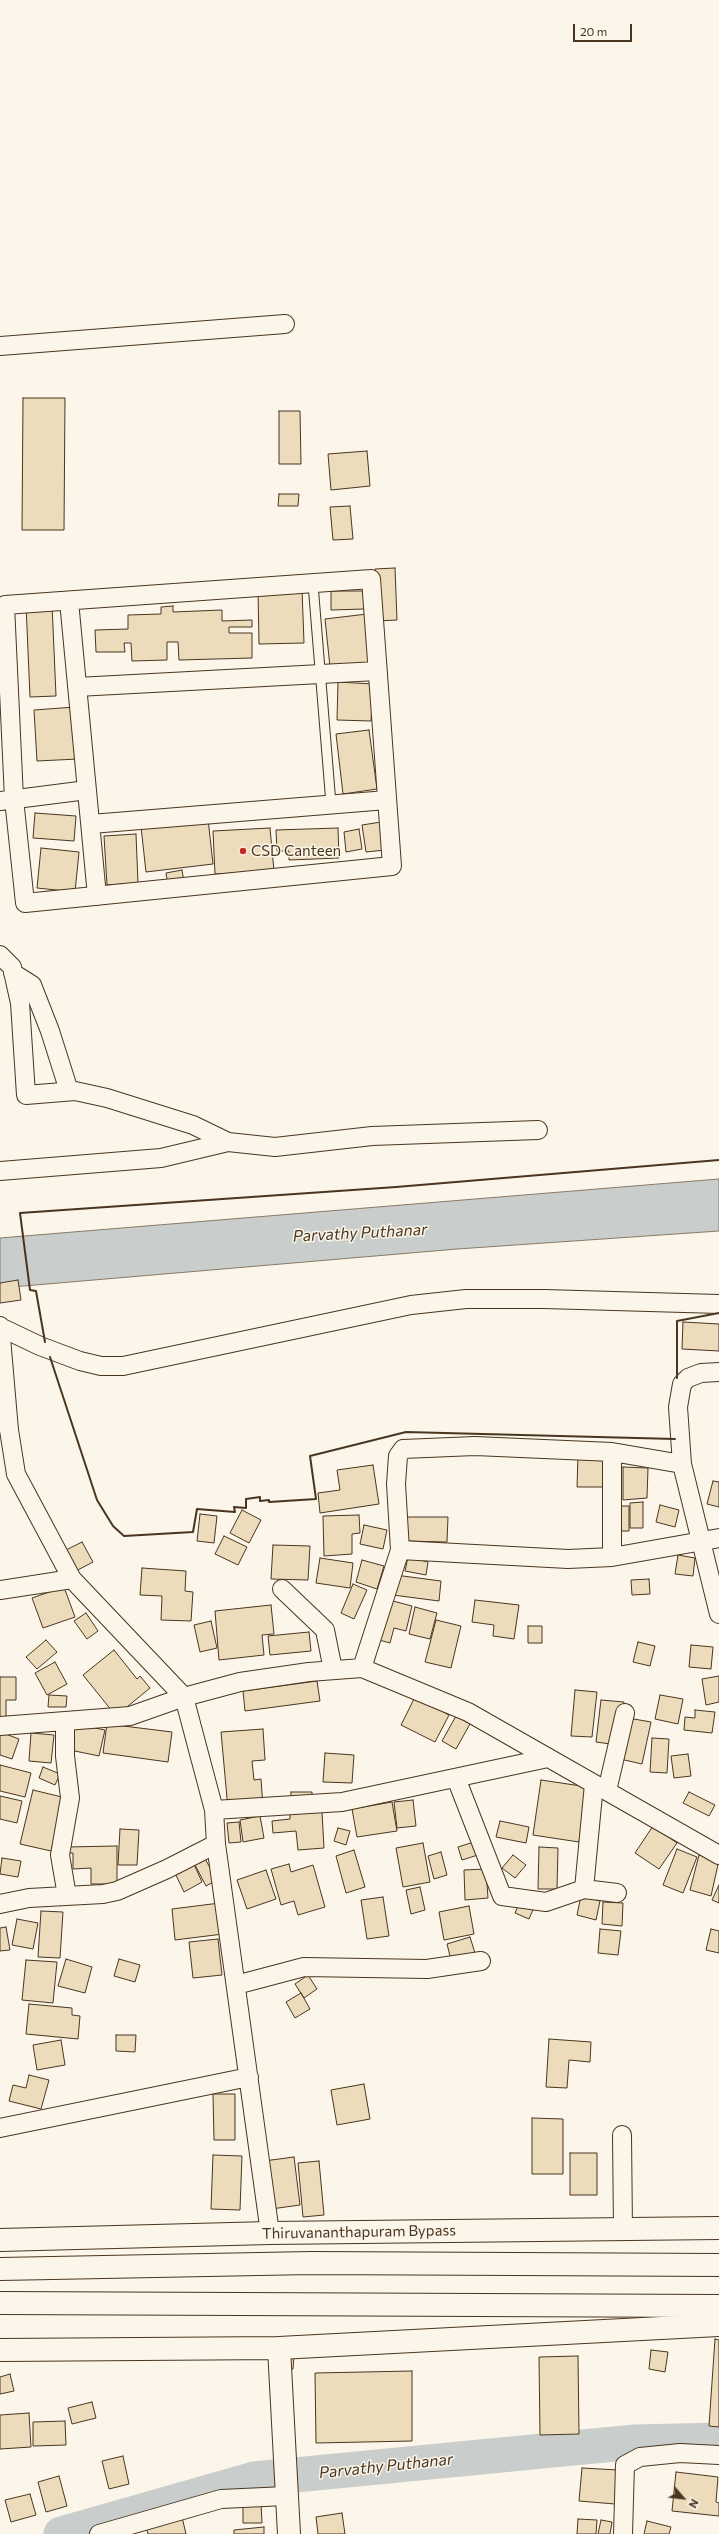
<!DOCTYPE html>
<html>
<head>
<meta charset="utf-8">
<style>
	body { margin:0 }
	#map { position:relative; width:719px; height:2534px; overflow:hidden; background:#fbf6e9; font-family:Commissioner,sans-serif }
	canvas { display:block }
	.north { position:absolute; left:663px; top:2478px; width:40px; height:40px; -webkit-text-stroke:3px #fbf6e9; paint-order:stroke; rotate:118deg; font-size:11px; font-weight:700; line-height:16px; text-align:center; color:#4a3520 }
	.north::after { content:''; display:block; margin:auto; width:14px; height:18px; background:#4a3520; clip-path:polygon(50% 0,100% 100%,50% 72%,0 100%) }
	.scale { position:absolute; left:573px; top:24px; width:59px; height:18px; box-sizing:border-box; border:2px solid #4a3520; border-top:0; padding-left:5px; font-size:12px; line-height:14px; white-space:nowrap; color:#4a3520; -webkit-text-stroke:3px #fbf6e9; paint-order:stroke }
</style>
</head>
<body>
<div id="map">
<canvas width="719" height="2534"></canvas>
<div class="north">N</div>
<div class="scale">20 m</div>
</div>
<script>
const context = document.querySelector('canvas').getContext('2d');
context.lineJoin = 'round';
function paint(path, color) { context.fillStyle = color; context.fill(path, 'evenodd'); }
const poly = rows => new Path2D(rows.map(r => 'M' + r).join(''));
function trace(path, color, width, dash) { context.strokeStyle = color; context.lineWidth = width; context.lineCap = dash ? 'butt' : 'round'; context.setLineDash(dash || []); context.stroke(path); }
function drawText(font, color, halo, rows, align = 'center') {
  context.font = font + ' Commissioner,sans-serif'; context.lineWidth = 3; context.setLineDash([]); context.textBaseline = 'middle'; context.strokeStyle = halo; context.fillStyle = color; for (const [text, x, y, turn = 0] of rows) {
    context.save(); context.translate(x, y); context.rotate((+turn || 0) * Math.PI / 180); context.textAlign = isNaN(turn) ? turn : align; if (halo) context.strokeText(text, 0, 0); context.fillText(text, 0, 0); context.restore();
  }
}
const water = poly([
	[719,1179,719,1231,457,1249,0,1288,0,1238,719,1179]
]);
paint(water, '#c9cecd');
trace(water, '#887966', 1);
trace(poly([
	[61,2534,254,2479,635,2442,719,2440]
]), '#c9cecd', 35);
const building = poly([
	[23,398,65,398,64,530,22,530,23,398],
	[279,411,300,411,301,464,279,464,279,411],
	[367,451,370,486,331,490,328,454,367,451],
	[279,494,299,494,298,506,278,506,279,494],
	[350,506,353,539,333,540,330,507,350,506],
	[395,568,397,620,377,621,375,569,395,568],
	[302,589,304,643,259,644,258,591,302,589],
	[331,591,364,591,364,609,331,610,331,591],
	[52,604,56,696,30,697,26,605,52,604],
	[173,606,173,612,222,610,222,621,252,620,252,627,229,627,229,633,252,633,252,658,179,660,178,642,167,642,167,660,132,661,131,643,124,643,125,652,96,652,95,630,128,629,128,615,161,614,161,607,173,606],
	[367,614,372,662,330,667,325,619,367,614],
	[338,682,373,684,371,721,337,720,338,682],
	[75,707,78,759,37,761,34,710,75,707],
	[369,730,377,789,343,794,336,734,369,730],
	[35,813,76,816,74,841,33,838,35,813],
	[208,819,213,864,146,872,141,827,208,819],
	[381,822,385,850,366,852,362,825,381,822],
	[270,828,274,871,215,874,213,831,270,828],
	[338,828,339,858,289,860,289,851,277,851,276,830,338,828],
	[359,829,362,849,346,852,344,832,359,829],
	[136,834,138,883,107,885,104,836,136,834],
	[41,848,79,852,75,892,37,888,41,848],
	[182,870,184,882,168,885,166,873,182,870],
	[18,1280,21,1300,0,1303,0,1283,18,1280],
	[683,1322,719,1324,719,1351,682,1349,683,1322],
	[578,1456,608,1456,607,1487,577,1487,578,1456],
	[373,1465,379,1504,320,1513,318,1493,340,1490,337,1470,373,1465],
	[623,1467,648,1468,647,1498,623,1500,623,1467],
	[713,1481,719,1482,719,1507,707,1504,713,1481],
	[643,1502,643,1528,630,1528,630,1503,643,1502],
	[660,1505,679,1510,675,1527,656,1522,660,1505],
	[616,1506,629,1506,629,1531,616,1531,616,1506],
	[242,1510,261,1520,249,1543,230,1533,242,1510],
	[200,1514,217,1516,214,1543,197,1541,200,1514],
	[359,1515,360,1533,352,1534,352,1554,324,1556,323,1516,359,1515],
	[407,1517,448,1517,447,1542,407,1541,407,1517],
	[364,1525,387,1530,383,1549,360,1544,364,1525],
	[224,1536,247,1547,238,1565,215,1554,224,1536],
	[82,1542,93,1562,74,1572,64,1551,82,1542],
	[273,1545,310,1546,308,1580,271,1579,273,1545],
	[678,1555,695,1558,693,1576,675,1574,678,1555],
	[408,1557,428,1562,426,1575,405,1571,408,1557],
	[320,1558,353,1563,350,1588,316,1583,320,1558],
	[362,1560,384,1566,377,1589,356,1582,362,1560],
	[142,1568,186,1571,185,1591,193,1592,191,1621,161,1620,162,1596,140,1595,142,1568],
	[395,1575,441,1581,439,1601,393,1595,395,1575],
	[649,1579,650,1594,632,1595,631,1580,649,1579],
	[353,1584,367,1590,354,1619,341,1613,353,1584],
	[64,1587,75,1617,43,1628,32,1598,64,1587],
	[389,1600,412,1606,406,1631,394,1628,390,1643,379,1640,389,1600],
	[475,1600,519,1605,514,1639,493,1636,494,1625,472,1622,475,1600],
	[271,1605,274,1634,262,1635,264,1655,219,1660,215,1611,271,1605],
	[415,1607,437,1613,430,1639,409,1634,415,1607],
	[86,1613,98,1631,87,1639,74,1621,86,1613],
	[436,1620,461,1626,451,1668,425,1662,436,1620],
	[211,1621,217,1648,200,1652,194,1625,211,1621],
	[528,1626,542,1626,542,1643,528,1643,528,1626],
	[309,1632,311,1651,270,1655,268,1636,309,1632],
	[46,1640,57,1652,37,1669,26,1657,46,1640],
	[638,1642,655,1646,650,1666,633,1662,638,1642],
	[691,1645,713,1647,711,1669,689,1667,691,1645],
	[114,1650,137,1679,140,1676,150,1688,116,1716,83,1675,114,1650],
	[55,1662,67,1684,47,1695,35,1673,55,1662],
	[719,1676,719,1702,706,1705,702,1679,719,1676],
	[0,1677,16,1677,16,1700,6,1700,6,1721,0,1721,0,1677],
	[317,1681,320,1701,245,1711,243,1691,317,1681],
	[575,1690,597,1692,592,1737,571,1736,575,1690],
	[49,1695,67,1696,66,1707,48,1707,49,1695],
	[660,1695,683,1699,678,1724,655,1719,660,1695],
	[415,1697,449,1715,435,1742,401,1725,415,1697],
	[601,1700,624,1702,618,1745,596,1742,601,1700],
	[695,1710,715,1712,712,1733,684,1730,685,1717,695,1718,695,1710],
	[456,1716,470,1724,456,1749,442,1741,456,1716],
	[628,1718,651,1722,642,1764,620,1759,628,1718],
	[75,1724,105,1730,99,1756,70,1750,75,1724],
	[107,1724,172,1732,168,1762,103,1753,107,1724],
	[263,1729,265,1760,252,1761,254,1780,261,1779,263,1807,228,1809,221,1732,263,1729],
	[0,1732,19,1739,12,1759,0,1755,0,1732],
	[31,1733,54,1735,51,1763,29,1761,31,1733],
	[652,1738,669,1739,667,1773,650,1772,652,1738],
	[325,1753,354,1755,352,1783,323,1782,325,1753],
	[688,1754,691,1776,674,1778,671,1756,688,1754],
	[0,1765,31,1773,25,1797,0,1791,0,1765],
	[43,1767,60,1774,55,1785,39,1778,43,1767],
	[541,1780,588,1787,579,1842,533,1835,541,1780],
	[33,1790,66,1798,51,1851,20,1844,33,1790],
	[291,1792,312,1792,312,1803,291,1803,291,1792],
	[689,1792,715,1805,709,1816,683,1803,689,1792],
	[0,1796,22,1801,17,1823,0,1819,0,1796],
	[413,1800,416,1826,397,1828,394,1802,413,1800],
	[392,1802,397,1831,357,1837,352,1809,392,1802],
	[322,1812,324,1848,298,1850,296,1831,273,1833,272,1821,290,1819,290,1814,322,1812],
	[260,1816,264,1838,243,1842,240,1820,260,1816],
	[500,1821,529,1827,526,1843,496,1837,500,1821],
	[239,1822,241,1842,229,1843,227,1823,239,1822],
	[653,1826,677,1843,659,1869,635,1853,653,1826],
	[338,1828,350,1831,346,1845,334,1841,338,1828],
	[120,1829,139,1830,137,1865,118,1865,120,1829],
	[477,1841,481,1854,462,1860,458,1847,477,1841],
	[423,1843,430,1882,403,1887,396,1848,423,1843],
	[117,1846,117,1884,91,1884,91,1868,73,1869,73,1853,66,1853,66,1847,117,1846],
	[539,1847,558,1848,557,1889,538,1889,539,1847],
	[677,1849,697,1857,683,1893,663,1885,677,1849],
	[354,1850,365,1887,346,1893,336,1856,354,1850],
	[441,1852,447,1875,434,1879,428,1856,441,1852],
	[513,1855,526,1865,515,1878,502,1868,513,1855],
	[699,1855,719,1860,711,1896,690,1890,699,1855],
	[204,1857,217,1880,206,1886,194,1863,204,1857],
	[2,1858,21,1861,18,1877,0,1874,2,1858],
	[193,1862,202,1882,184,1892,174,1871,193,1862],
	[289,1864,291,1872,313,1865,325,1907,298,1915,294,1901,281,1905,271,1869,289,1864],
	[486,1869,488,1898,465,1900,464,1870,486,1869],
	[266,1870,276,1899,247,1909,237,1880,266,1870],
	[719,1885,719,1903,712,1900,719,1885],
	[420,1887,425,1910,411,1914,406,1890,420,1887],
	[581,1896,600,1901,596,1920,577,1915,581,1896],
	[383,1897,389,1936,367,1939,361,1900,383,1897],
	[521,1899,535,1905,529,1919,515,1913,521,1899],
	[603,1902,623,1903,622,1926,602,1924,603,1902],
	[220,1903,223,1934,175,1940,172,1909,220,1903],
	[469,1906,474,1934,444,1940,439,1912,469,1906],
	[41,1911,63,1912,60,1958,38,1957,41,1911],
	[17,1919,38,1923,33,1949,12,1945,17,1919],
	[6,1927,10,1950,0,1951,0,1928,6,1927],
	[600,1929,621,1931,618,1955,598,1953,600,1929],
	[711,1929,719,1931,719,1953,706,1950,711,1929],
	[470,1937,475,1953,451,1960,447,1944,470,1937],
	[218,1939,222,1975,193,1978,189,1942,218,1939],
	[66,1959,92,1967,85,1993,58,1986,66,1959],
	[119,1959,140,1965,135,1982,114,1976,119,1959],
	[26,1960,57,1962,53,2003,22,2000,26,1960],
	[308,1975,317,1989,304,1998,295,1984,308,1975],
	[301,1993,310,2009,295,2018,286,2002,301,1993],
	[29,2004,72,2008,72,2015,80,2016,78,2039,26,2034,29,2004],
	[116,2035,136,2035,135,2052,116,2051,116,2035],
	[549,2039,591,2042,590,2062,569,2060,567,2088,546,2087,549,2039],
	[61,2040,65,2065,37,2070,33,2045,61,2040],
	[29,2075,49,2080,41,2109,9,2101,13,2085,26,2088,29,2075],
	[364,2084,370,2119,337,2125,331,2090,364,2084],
	[213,2094,235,2094,235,2140,214,2140,213,2094],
	[532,2118,563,2119,563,2174,532,2174,532,2118],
	[570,2153,597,2153,597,2195,570,2195,570,2153],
	[213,2155,242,2156,240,2210,211,2209,213,2155],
	[294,2157,300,2205,271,2209,264,2161,294,2157],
	[319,2161,324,2215,303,2217,298,2163,319,2161],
	[715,2339,719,2340,719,2427,709,2426,715,2339],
	[651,2350,668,2352,665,2372,649,2369,651,2350],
	[282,2355,294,2356,293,2369,281,2369,282,2355],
	[578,2356,579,2434,540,2435,539,2357,578,2356],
	[412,2371,412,2441,316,2443,315,2373,412,2371],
	[10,2374,14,2391,0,2394,0,2377,10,2374],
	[92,2402,96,2418,72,2424,68,2408,92,2402],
	[29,2413,31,2447,0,2449,0,2415,29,2413],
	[65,2421,66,2445,33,2446,33,2422,65,2421],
	[123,2456,129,2484,109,2489,102,2461,123,2456],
	[582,2468,618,2470,615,2504,579,2501,582,2468],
	[676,2472,718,2477,716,2502,719,2503,719,2516,672,2511,676,2472],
	[59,2476,67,2506,46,2512,38,2482,59,2476],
	[30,2494,36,2515,11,2522,5,2500,30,2494],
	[261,2503,262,2523,243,2523,243,2504,261,2503],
	[342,2513,345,2534,318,2534,316,2517,342,2513],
	[182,2517,186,2534,148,2534,146,2526,182,2517],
	[578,2519,597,2520,596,2534,577,2534,578,2519],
	[601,2520,612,2522,610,2534,598,2534,601,2520],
	[647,2521,671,2527,669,2534,644,2534,647,2521],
	[264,2527,264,2534,234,2534,234,2530,264,2527]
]);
paint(building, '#ecdcbc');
trace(building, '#4a3520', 1);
const service = poly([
	[313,584,331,804]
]);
const minor = poly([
	[0,346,285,324],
	[371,579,392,866,25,903,14,799,5,605,371,579],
	[69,601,97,896],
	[77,687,377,671],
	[0,801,87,790],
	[91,824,387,800],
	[0,955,12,967,20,1003,26,1095,75,1091,107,1098,193,1125,228,1142,275,1147,372,1136,538,1130],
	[13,973,32,985,50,1031,69,1091],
	[0,1171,161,1158,228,1142],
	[0,1326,9,1430,16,1474,72,1579,184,1697,214,1810,216,1844,270,2233],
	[0,1327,40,1346,80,1361,101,1366,123,1366,411,1305,466,1299,544,1299,719,1304],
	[719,1372,701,1373,688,1378,682,1384,678,1407,682,1464,719,1614],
	[400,1550,568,1559,612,1557,719,1538],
	[612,1557,612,1452],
	[282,1589,325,1630,333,1670],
	[0,1590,72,1579],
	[362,1668,400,1550,396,1484,398,1456,403,1449,475,1446,612,1452,682,1464],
	[65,1722,65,1756,70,1798,60,1855,67,1896],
	[0,1726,130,1716,184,1697,240,1682,309,1672,362,1668,468,1712,719,1855],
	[456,1778,502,1896,546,1902,584,1889,617,1893],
	[607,1791,625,1713],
	[214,1810,342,1802,548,1758],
	[584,1889,594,1784],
	[0,1904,29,1898,103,1894,117,1891,167,1869,216,1844],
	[236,1985,304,1967,427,1969,481,1961],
	[0,2128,249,2077],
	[622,2135,623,2230],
	[99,2534,221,2499,286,2496],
	[623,2534,625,2465,640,2457,680,2453,719,2455]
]);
const tertiary = poly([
	[0,2240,270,2233,719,2228],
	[279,2348,289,2534],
	[0,2350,279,2348,719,2325]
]);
const trunk = poly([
	[0,2269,311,2263,719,2265],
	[0,2303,719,2306]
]);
trace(service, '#4a3520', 11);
trace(minor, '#4a3520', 20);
trace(tertiary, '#4a3520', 24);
trace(trunk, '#4a3520', 24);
trace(service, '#fbf6e9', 9);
trace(minor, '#fbf6e9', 18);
trace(tertiary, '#fbf6e9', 22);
trace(trunk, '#fbf6e9', 22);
trace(poly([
	[45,1342,36,1291,30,1290,20,1213,396,1187,719,1160],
	[50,1357,97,1500,113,1526,124,1536,193,1532,197,1509,235,1512,234,1507,246,1508,246,1499,260,1497,260,1501,269,1500,269,1502,316,1499,310,1456,406,1432,675,1439],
	[677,1378,677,1321,719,1313]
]), '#4a3520', 2);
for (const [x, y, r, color] of [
	[243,851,4,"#c62828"]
]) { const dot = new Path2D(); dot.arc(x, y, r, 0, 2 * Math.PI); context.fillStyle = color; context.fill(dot); trace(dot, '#fbf6e9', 1.5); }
drawText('15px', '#4a3520', '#fbf6e9', [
	["CSD Canteen",251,851]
], 'left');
drawText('15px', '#4a3520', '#fbf6e9', [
	["Thiruvananthapuram Bypass",359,2232,-1]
]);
drawText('italic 16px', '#4a3520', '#fbf6e9', [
	["Parvathy Puthanar",360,1233,-3],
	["Parvathy Puthanar",386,2466,-6]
]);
</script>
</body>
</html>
